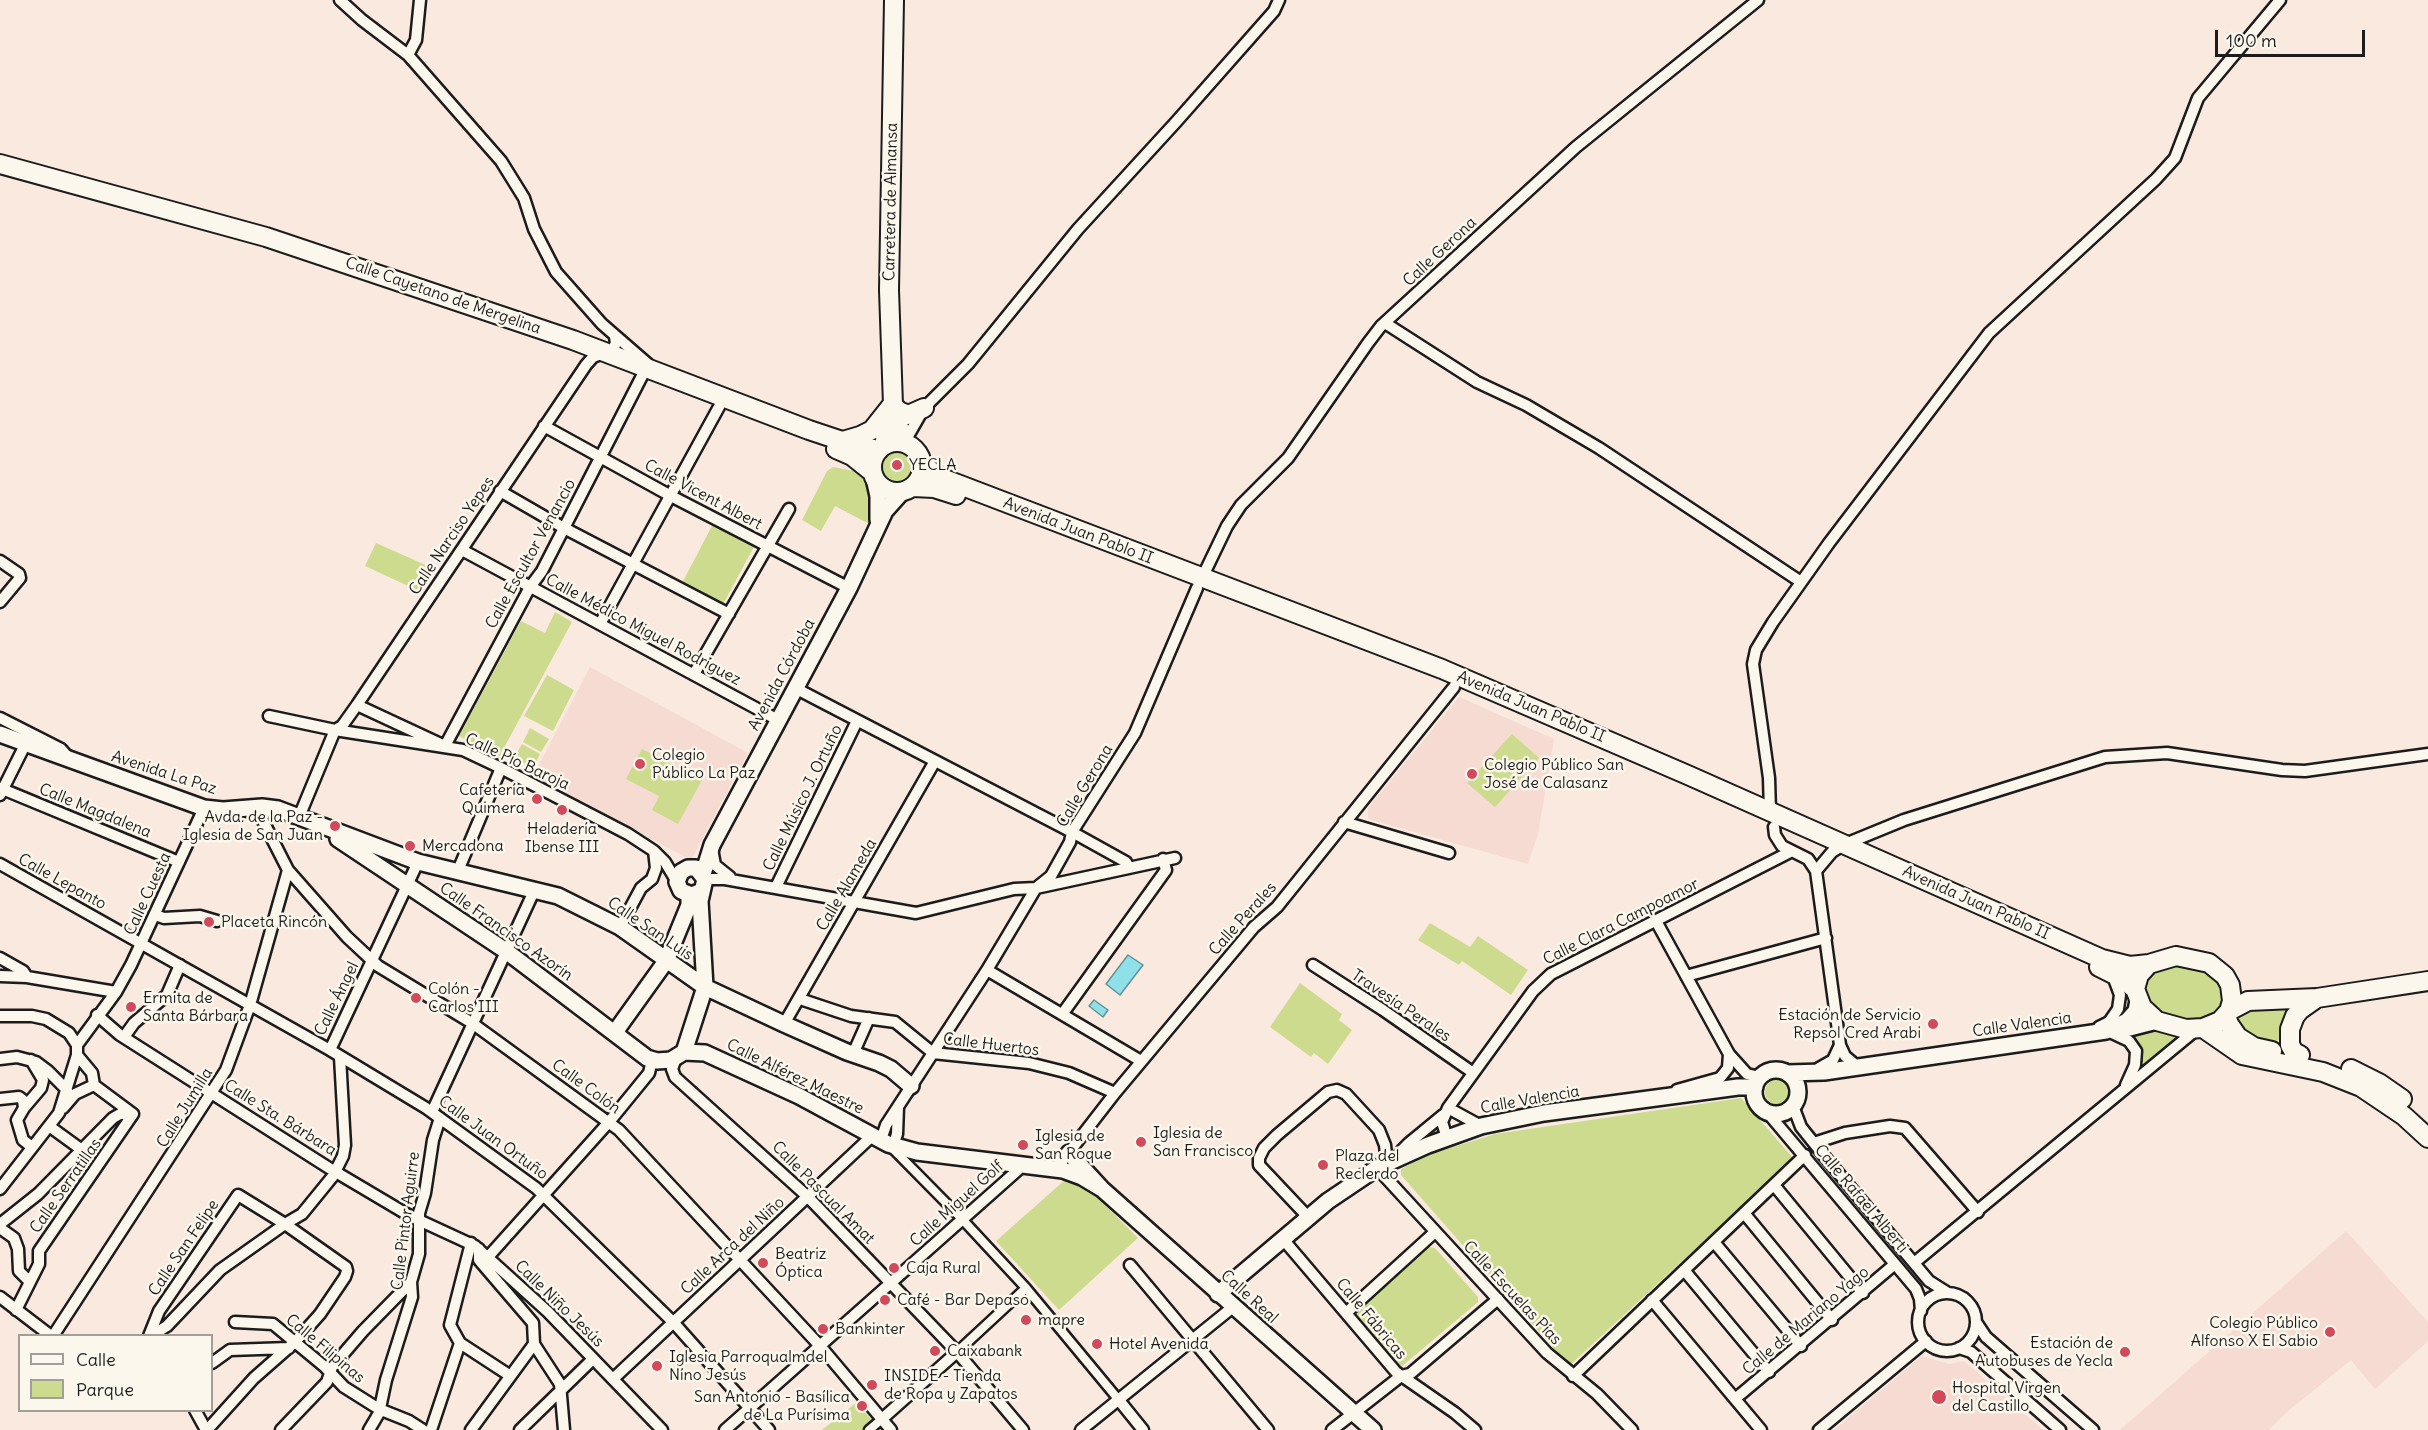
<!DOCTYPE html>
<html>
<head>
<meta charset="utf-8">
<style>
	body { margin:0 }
	#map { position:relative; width:2428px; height:1430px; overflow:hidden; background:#fae9df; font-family:Delius,sans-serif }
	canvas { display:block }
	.legend { position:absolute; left:18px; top:1334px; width:195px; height:78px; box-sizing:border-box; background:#fbf7ec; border:2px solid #a29f99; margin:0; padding:8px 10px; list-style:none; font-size:18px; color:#1c1c1c }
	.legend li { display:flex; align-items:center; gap:12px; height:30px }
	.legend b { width:30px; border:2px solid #a29f99 }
	.scale { position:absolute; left:2215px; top:30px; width:150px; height:27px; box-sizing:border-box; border:3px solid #1c1c1c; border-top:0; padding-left:8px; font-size:18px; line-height:21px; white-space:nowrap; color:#1c1c1c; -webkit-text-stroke:4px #fbf7ec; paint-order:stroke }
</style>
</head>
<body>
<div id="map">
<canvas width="2428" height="1430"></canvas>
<ul class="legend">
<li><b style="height:8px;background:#fbf7ec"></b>Calle</li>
<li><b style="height:16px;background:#cddb8e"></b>Parque</li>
</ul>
<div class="scale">100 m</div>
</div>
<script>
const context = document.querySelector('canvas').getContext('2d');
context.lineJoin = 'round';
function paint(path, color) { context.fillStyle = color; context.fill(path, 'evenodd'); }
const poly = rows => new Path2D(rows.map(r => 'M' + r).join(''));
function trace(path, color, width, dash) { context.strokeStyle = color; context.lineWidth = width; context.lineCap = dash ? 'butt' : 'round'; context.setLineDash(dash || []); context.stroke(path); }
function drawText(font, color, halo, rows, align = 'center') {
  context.font = font + ' Delius,sans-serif'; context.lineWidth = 5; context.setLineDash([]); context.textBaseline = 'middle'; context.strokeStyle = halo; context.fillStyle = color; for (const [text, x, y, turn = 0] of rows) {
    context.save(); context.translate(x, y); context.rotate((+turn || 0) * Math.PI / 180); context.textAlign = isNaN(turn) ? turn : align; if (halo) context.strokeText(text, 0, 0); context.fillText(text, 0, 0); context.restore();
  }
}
paint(poly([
	[590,667,748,753,691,860,533,776],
	[1459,697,1554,739,1538,834,1528,864,1368,819,1368,808],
	[2346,1231,2428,1322,2428,1341,2375,1389,2351,1360,2288,1411,2269,1430,2120,1430],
	[1922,1356,1949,1364,1964,1361,2043,1430,1834,1430]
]), '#f5dbd2');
paint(poly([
	'879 467a18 18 0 1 1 36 0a18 18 0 1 1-36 0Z',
	[833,467,854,471,866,481,872,503,871,525,835,506,821,531,802,520,827,471],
	[714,522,756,543,721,608,680,587],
	[376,543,430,567,419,591,365,566],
	[555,612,572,622,499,757,459,736,521,621,545,633],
	[547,675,574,690,553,731,524,716],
	[530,728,549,739,541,752,523,742],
	[1512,734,1539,758,1495,807,1467,783],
	[522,744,540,754,533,768,514,758],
	[642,749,702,780,678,824,652,810,659,796,626,779],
	[1430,923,1470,947,1478,936,1528,970,1511,995,1462,961,1459,965,1418,940],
	[2172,965,2198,969,2217,982,2223,997,2218,1010,2201,1019,2181,1019,2173,1017,2153,1005,2146,987,2148,979,2153,973],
	[1300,983,1342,1014,1339,1020,1352,1030,1328,1064,1314,1053,1311,1057,1270,1027],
	[2294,1006,2285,1033,2276,1043,2264,1042,2248,1034,2237,1022,2238,1017,2245,1009],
	[2152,1028,2180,1037,2133,1077,2141,1052,2136,1041,2129,1036],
	'1765 1092a12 12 0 1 1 24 0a12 12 0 1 1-24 0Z',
	[1741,1098,1793,1158,1569,1366,1401,1175,1401,1169,1431,1154,1495,1134],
	[1066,1179,1074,1180,1088,1188,1138,1238,1059,1310,996,1241],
	[1429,1247,1435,1248,1478,1297,1478,1302,1401,1367,1355,1314],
	[857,1402,873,1422,863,1430,822,1430]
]), '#cddb8e');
const water = poly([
	[1128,955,1143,965,1120,995,1106,984,1128,955],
	[1094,1000,1108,1010,1103,1017,1089,1006,1094,1000]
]);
paint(water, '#90e0ea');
trace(water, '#629298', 1.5);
const pedestrian = poly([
	[891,1147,962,1219,1026,1288,1118,1399],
	[957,1352,1026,1288],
	[869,1430,882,1419]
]);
const minor = poly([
	[340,0,362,20,408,55,501,161,524,198,534,229,556,272,602,324,648,364],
	[408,55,416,40,420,0],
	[1385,323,1477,382,1526,405,1599,448,1801,582],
	[544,426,671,496,849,588],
	[904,443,924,408,968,364,1078,229,1176,122,1274,11,1279,0],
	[500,491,564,528,729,614],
	[462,550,778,720],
	[0,561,19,574,20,578,0,602],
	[1202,578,1227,526,1241,505,1288,458,1368,343,1381,326,1576,147,1758,0],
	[600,624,720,405],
	[694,674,789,509],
	[795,688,1072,832,1126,862,1129,868],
	[357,705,445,746,530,587,542,571,642,376],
	[269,716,335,730,463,750,501,768,628,834,654,851,656,868,652,879,641,888,620,927],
	[0,718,61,749,67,756],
	[0,788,179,862],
	[0,795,26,743],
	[267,807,262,819,288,870,347,937,378,966,472,1023,619,1130,821,1347,891,1430],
	[1770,812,1769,778,1753,664,1756,650,1773,622,1829,543,1989,333,2156,179,2175,158,2198,98,2280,0],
	[299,817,335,730,342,726,357,705,586,365,593,357,613,349,616,343,615,337],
	[1344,822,1449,853],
	[1774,827,1775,835,1782,846,1808,859,1816,871],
	[712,849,715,865,730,877],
	[654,851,665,862,677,882],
	[0,864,330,1050,426,1108,536,1188,674,1323,769,1430],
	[457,873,501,768],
	[705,879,725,879,916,913,1014,889,1036,888,1175,858],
	[776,887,857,721],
	[155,915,164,918,200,916,217,921],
	[1656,921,1729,1054,1747,1074,1755,1076,1763,1074],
	[0,958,23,971,27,977],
	[1313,965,1383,1010,1472,1072],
	[987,970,1141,1061],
	[0,976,27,977,116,992],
	[1686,976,1826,938],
	[800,999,851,1016,895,1022,933,1053,1029,1063,1069,1073,1115,1093],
	[1063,1013,1166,870,1163,859],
	[97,1015,120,1035,329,1168,410,1216,475,1246,548,1312,662,1430],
	[0,1016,32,1016,46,1019,69,1033,77,1045,116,992,131,965,204,808],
	[784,1024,935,761],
	[2099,1027,2109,1022,2118,1009,2120,995,2113,976],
	[2112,1033,2129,1041,2136,1051,2135,1065,2126,1085],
	[124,1037,134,1023,167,995,180,965],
	[330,1050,418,862],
	[853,1054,869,1018],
	[77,1055,92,1073,94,1085],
	[676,1058,672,1069,675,1077,807,1196,957,1352,1023,1430],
	[0,1059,17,1057,36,1062,48,1071,67,1090],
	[1858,1067,1845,1056,1840,1045,1816,871,1832,852,1843,845,1904,820,2105,757,2167,753,2282,770,2305,771,2428,754],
	[1819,1068,1833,1060,1840,1045],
	[1677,1090,1720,1078,1728,1068,1729,1054],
	[0,1099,19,1097,23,1100,24,1108,41,1088,43,1080,31,1060],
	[1793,1106,1801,1127,1825,1157,1929,1281,1948,1293],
	[24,1108,17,1120,23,1140,32,1147],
	[63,1108,75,1094,94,1085,133,1114],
	[1448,1108,1481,1126],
	[432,1112,535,889],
	[1767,1112,1916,1289,1920,1299,1921,1311],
	[49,1126,82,1150],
	[1447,1138,1442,1122,1448,1108,1533,991,1551,974,1792,851],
	[883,1142,882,1137,886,1125,987,970,1036,888,1051,876,1070,842,1072,832,1135,733,1197,588],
	[1814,1143,1845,1133,1890,1126,1905,1128,1978,1212],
	[888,1144,895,1140,897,1134,898,1107],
	[1400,1158,1402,1150,1409,1143,1443,1115],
	[1052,1168,1060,1164,1115,1093,1254,927,1277,907,1454,687],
	[1377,1168,1547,1353,1597,1394,1632,1430],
	[1774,1185,1863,1293],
	[0,1189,59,1113,77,1055,77,1045],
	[1744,1213,1832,1320],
	[1308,1217,1259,1165,1259,1158,1264,1148,1277,1135,1328,1092,1337,1090,1346,1094,1379,1130,1385,1145,1387,1164],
	[0,1224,38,1194,113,1118,120,1114,133,1114],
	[0,1228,14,1238,18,1249,19,1271,29,1281],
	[1282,1238,1396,1372,1455,1413,1475,1430],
	[1714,1242,1801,1346],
	[471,1243,450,1325,460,1343,509,1375],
	[479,1249,479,1260,533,1323,534,1344,560,1384,564,1430],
	[488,1257,609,1122,649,1073,652,1060],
	[1914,1263,2196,1030],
	[1130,1265,1268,1430],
	[1684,1270,1769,1372],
	'1918 1322a29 29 0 1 1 58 0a29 29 0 1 1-58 0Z',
	[0,1297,51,1336],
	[1652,1300,1761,1430],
	[16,1310,39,1264,39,1251,133,1114],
	[1346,1313,1435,1232],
	[235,1322,273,1324,325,1367,344,1387,379,1409,409,1421,423,1430],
	[1976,1322,1986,1337,2093,1430],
	[53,1336,226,1070,250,1005,288,870],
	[149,1336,159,1311,238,1195,285,1224,346,1267,347,1271,345,1277,320,1314,295,1342,254,1378,207,1430],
	[151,1336,167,1326,220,1270,285,1224,302,1214,333,1176,343,1156,345,1145,340,1057],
	[1959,1348,1971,1352,2060,1430],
	[212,1363,230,1350,289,1348],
	[1573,1376,1805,1155],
	[614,1378,872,1136],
	[1118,1399,1143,1430],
	[1735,1399,1895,1264],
	[195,1410,206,1430],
	[882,1419,957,1352],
	[281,1430,327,1382,332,1367,363,1331,411,1282],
	[369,1430,379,1413,386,1380,412,1297,411,1282,419,1254,419,1213,425,1193,433,1140,440,1118],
	[431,1430,460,1343],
	[471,1430,534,1344],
	[520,1430,593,1359],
	[725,1430,1018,1170,1018,1164],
	[1081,1430,1233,1307],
	[1332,1430,1401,1376,1410,1374,1498,1299],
	[1819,1430,1926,1341]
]);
const secondary = poly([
	[874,478,878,496,878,520],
	[0,734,204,808,223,810,262,807,278,809,418,862,558,896,620,927,705,987,784,1024,847,1052,879,1063,891,1069,911,1086],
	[338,839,506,951,647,1058,657,1061,671,1060,684,1052,705,987,700,901,705,879,696,868,688,868,681,872,677,882,681,891,692,895,701,891],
	[703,874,712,845,849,588,885,511,902,492],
	[2118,1031,2157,1021],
	[617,1035,618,1028,666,961,689,905,689,895],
	[684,1052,705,1053,799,1096,888,1144,917,1152,1063,1170,1082,1177,1102,1189],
	'1754 1092a22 22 0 1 1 44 0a22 22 0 1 1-44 0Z',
	[1787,1073,1824,1072,2106,1031,2127,1021,2136,1011,2138,1000],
	[1069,1153,1102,1189,1373,1430],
	[1218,1294,1328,1201,1377,1168,1428,1145,1481,1126,1544,1113,1738,1087,1755,1087]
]);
const primary = poly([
	[0,164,266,237,573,340,809,430,854,445,879,450],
	'872 467a25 25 0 1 1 50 0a25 25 0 1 1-50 0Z',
	[836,449,852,456,872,472],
	[923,464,935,475,947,480,1442,669,1690,776,2102,959,2130,966,2149,964],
	[913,487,934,488,956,495],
	[2176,956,2209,963,2225,976,2230,985,2232,1001,2229,1011,2220,1021,2203,1028,2186,1029,2157,1021,2142,1007,2135,989,2139,975,2149,964,2176,956],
	[2099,967,2123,979,2135,989],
	[2229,1011,2248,1001,2317,998,2428,981],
	[2226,1015,2229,1024,2238,1037,2254,1047,2272,1051],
	[2203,1028,2242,1055,2323,1072,2361,1087,2404,1116,2428,1138],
	[2300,1055,2294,1052,2290,1045,2290,1029,2295,1016,2300,1010,2317,998],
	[2351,1069,2379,1083,2402,1099]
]);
const trunk = poly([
	[893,405,899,411,908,415,924,408],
	[894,413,904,442],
	[843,441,860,436,872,430,891,406],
	[884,445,893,405,889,290,894,0]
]);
trace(pedestrian, '#1c1c1c', 13);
trace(minor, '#1c1c1c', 15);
trace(secondary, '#1c1c1c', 20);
trace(primary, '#1c1c1c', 22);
trace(trunk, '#1c1c1c', 22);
trace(pedestrian, '#fbf7ec', 8);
trace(minor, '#fbf7ec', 10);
trace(secondary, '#fbf7ec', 15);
trace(primary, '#fbf7ec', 18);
trace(trunk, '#fbf7ec', 18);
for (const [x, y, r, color] of [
	[897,465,6,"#d1495b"],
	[640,764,6,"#d1495b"],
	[1472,774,6,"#d1495b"],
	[537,799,6,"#d1495b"],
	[562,810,6,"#d1495b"],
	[335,826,6,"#d1495b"],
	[410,846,6,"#d1495b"],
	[209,922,6,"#d1495b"],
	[416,998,6,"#d1495b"],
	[131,1007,6,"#d1495b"],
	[1933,1024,6,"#d1495b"],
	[1141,1142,6,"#d1495b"],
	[1023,1145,6,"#d1495b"],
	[1323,1165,6,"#d1495b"],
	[763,1263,6,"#d1495b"],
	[894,1268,6,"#d1495b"],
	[885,1300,6,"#d1495b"],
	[1026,1320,6,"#d1495b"],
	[823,1329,6,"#d1495b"],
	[2330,1332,6,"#d1495b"],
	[1097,1344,6,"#d1495b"],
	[935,1351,6,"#d1495b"],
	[2125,1352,6,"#d1495b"],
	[657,1366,6,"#d1495b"],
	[872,1385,6,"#d1495b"],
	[1939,1397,8,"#d1495b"],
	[862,1406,6,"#d1495b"]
]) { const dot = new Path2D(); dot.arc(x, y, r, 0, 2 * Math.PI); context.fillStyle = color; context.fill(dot); trace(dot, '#fbf7ec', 2); }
drawText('16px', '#1c1c1c', '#fbf7ec', [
	["Carretera de Almansa",891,202,-89],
	["Calle Gerona",1440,252,-43],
	["Calle Cayetano de Mergelina",443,296,19],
	["Calle Vicent Albert",703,495,28],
	["Avenida Juan Pablo II",1078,531,21],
	["Calle Narciso Yepes",452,536,-56],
	["Calle Escultor Venancio",531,554,-61],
	["Calle Médico Miguel Rodríguez",643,630,28],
	["Avenida Córdoba",782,675,-62],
	["Avenida Juan Pablo II",1531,707,23],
	["Calle Pío Baroja",517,762,25],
	["Avenida La Paz",164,773,18],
	["Calle Gerona",1085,786,-59],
	["Calle Músico J. Ortuño",803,798,-64],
	["Calle Magdalena",95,811,22],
	["Calle Lepanto",62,882,29],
	["Calle Alameda",847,885,-60],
	["Calle Cuesta",148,894,-65],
	["Avenida Juan Pablo II",1976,903,24],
	["Calle Perales",1243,919,-48],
	["Calle Clara Campoamor",1621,922,-27],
	["Calle San Luis",650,929,34],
	["Calle Francisco Azorín",506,932,35],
	["Calle Ángel",337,999,-64],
	["Travesía Perales",1401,1006,34],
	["Calle Valencia",2022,1025,-8],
	["Calle Huertos",991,1045,7],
	["Calle Alférez Maestre",795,1077,26],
	["Calle Colón",586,1087,36],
	["Calle Valencia",1530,1100,-10],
	["Calle Jumilla",185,1108,-58],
	["Calle Sta. Bárbara",280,1118,32],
	["Calle Juan Ortuño",493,1138,36],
	["Calle Serratillas",66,1186,-55],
	["Calle Pascual Amat",823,1193,45],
	["Calle Rafael Alberti",1861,1199,50],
	["Calle Miguel Golf",957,1204,-42],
	["Calle Pintor Aguirre",406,1221,-83],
	["Calle Arca del Niño",733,1246,-43],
	["Calle San Felipe",184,1248,-56],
	["Calle Escuelas Pías",1512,1293,47],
	["Calle Real",1249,1297,42],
	["Calle Niño Jesús",559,1304,44],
	["Calle Fábricas",1371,1319,50],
	["Calle de Mariano Yago",1806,1321,-40],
	["Calle Filipinas",325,1349,40]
]);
drawText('16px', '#1c1c1c', '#fbf7ec', [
	["YECLA",909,465],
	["Colegio",652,755],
	["Público La Paz",652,773],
	["Colegio Público San",1484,765],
	["José de Calasanz",1484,783],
	["Cafetería",525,790,"right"],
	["Quimera",525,808,"right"],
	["Avda. de la Paz -",323,817,"right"],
	["Iglesia de San Juan",323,835,"right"],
	["Heladería",562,829,"center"],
	["Ibense III",562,847,"center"],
	["Mercadona",422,846],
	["Placeta Rincón",221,922],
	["Colón -",428,989],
	["Carlos III",428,1007],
	["Ermita de",143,998],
	["Santa Bárbara",143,1016],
	["Estación de Servicio",1921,1015,"right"],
	["Repsol Cred Arabi",1921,1033,"right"],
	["Iglesia de",1153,1133],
	["San Francisco",1153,1151],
	["Iglesia de",1035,1136],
	["San Roque",1035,1154],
	["Plaza del",1335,1156],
	["Reclerdo",1335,1174],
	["Beatriz",775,1254],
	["Óptica",775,1272],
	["Caja Rural",906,1268],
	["Café - Bar Depaso",897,1300],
	["mapre",1038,1320],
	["Colegio Público",2318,1323,"right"],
	["Alfonso X El Sabio",2318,1341,"right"],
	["Bankinter",835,1329],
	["Estación de",2113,1343,"right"],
	["Autobuses de Yecla",2113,1361,"right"],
	["Hotel Avenida",1109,1344],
	["Caixabank",947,1351],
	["Iglesia Parroqualmdel",669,1357],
	["Níno Jesús",669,1375],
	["INSIDE - Tienda",884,1376],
	["de Ropa y Zapatos",884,1394],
	["Hospital Virgen",1952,1388],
	["del Castillo",1952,1406],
	["San Antonio - Basílica",850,1397,"right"],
	["de La Purísima",850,1415,"right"]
], 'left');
</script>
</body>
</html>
